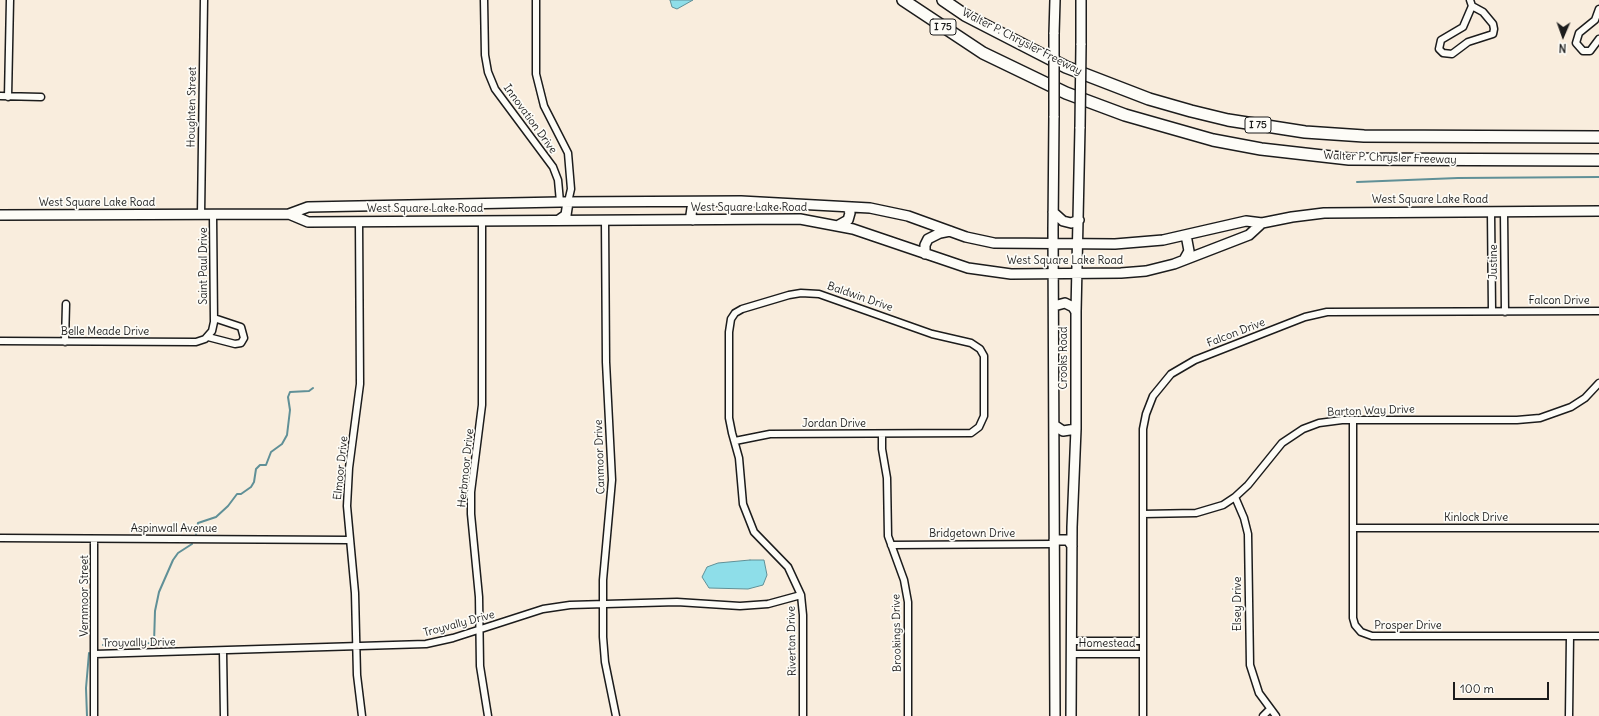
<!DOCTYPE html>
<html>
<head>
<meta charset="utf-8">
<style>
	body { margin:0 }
	#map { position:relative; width:1599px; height:716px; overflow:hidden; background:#f9eddd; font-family:Delius,sans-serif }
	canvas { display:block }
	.north { position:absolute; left:1543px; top:16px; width:40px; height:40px; -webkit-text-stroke:3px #fdfcf7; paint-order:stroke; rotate:182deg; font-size:11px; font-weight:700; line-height:16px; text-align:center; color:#1c1c1c }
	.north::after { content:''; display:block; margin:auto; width:14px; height:18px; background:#1c1c1c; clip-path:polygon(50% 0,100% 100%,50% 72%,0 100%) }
	.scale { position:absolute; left:1453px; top:682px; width:96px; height:18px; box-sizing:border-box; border:2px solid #1c1c1c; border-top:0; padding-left:5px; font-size:12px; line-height:14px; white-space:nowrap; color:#1c1c1c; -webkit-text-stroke:3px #fdfcf7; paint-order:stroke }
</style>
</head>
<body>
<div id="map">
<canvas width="1599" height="716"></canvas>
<div class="north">N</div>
<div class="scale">100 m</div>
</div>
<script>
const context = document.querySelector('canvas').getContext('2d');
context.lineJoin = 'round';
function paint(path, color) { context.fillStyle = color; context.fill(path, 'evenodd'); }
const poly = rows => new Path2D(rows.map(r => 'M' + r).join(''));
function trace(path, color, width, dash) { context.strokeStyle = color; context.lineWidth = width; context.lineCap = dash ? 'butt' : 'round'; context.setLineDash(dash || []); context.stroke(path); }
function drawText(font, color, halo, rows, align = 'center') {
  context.font = font + ' Delius,sans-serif'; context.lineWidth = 3.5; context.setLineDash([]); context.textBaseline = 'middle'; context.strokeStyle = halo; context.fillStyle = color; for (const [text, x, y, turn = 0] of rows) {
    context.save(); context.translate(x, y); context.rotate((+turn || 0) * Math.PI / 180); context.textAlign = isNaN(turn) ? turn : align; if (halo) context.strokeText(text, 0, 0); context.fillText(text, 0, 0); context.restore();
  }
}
const water = poly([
	[670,0,693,0,677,9,672,7,670,0],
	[750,560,764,560,767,575,763,585,748,589,709,588,702,577,707,567,718,563,750,560]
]);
paint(water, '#8edee9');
trace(water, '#609097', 1);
trace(poly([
	[1357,182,1458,178,1599,177],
	[196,534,198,523,216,517,228,506,237,494,241,494,251,487,254,482,256,469,260,465,266,465,271,452,282,444,287,435,290,410,288,397,290,392,309,391,313,388],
	[103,645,154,643,155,611,159,592,173,560,178,553,192,544],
	[87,716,86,688,89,653]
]), '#609097', 2);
const street = poly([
	[484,0,485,55,488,72,495,89,553,167,558,180,560,202],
	[536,0,536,74,544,106,568,153,571,189,568,202],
	[1470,0,1472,6,1463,27,1441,40,1439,49,1443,53,1452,54,1468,42,1493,34,1494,29,1493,24,1483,12,1472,6],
	[1599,9,1595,20,1579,33,1576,43,1583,51,1590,51,1599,39],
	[0,96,41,97],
	[8,97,10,0],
	[1491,212,1492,311],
	[1504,212,1505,312],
	[201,215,204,0],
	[605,220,606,362,612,480,603,580,603,637,605,662,616,716],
	[482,221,482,405,471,492,471,514,479,597,480,666,488,716],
	[359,222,360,384,349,468,347,506,355,593,357,675,362,716],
	[208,337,235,344,241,343,244,338,241,327,214,318],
	[0,341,196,342,205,339,212,331,214,322,213,215],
	[65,342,66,304],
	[1353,420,1353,618,1355,625,1361,632,1372,636,1599,636],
	[882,434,882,449,887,478,888,536,904,580,908,602,908,716],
	[735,441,770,434,971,433,979,427,984,416,984,356,980,349,971,343,932,334,819,294,801,293,789,295,742,309,735,313,731,319,729,332,729,418,732,433,739,458,743,504,754,532,788,567,801,595,803,615,803,716],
	[1235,497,1244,518,1248,534,1250,665,1259,693,1276,716],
	[1143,514,1196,513,1223,505,1235,497,1248,485,1282,443,1303,429,1319,423,1342,420,1517,420,1540,418,1571,407,1585,398,1599,383],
	[1353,528,1599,528],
	[0,538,349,540],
	[891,545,1054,544],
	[1071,641,1143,641],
	[223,651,224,716],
	[95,654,426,644,453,638,543,609,570,605,677,602,740,606,768,604,801,595],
	[1071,654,1142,654],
	[94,716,94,539],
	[1143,716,1143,429,1146,414,1153,396,1171,374,1195,360,1305,317,1327,312,1599,311],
	[1263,716,1270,709],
	[1569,716,1570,636]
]);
const secondary = poly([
	[1054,34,1055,0],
	[1081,45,1081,0],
	[1054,116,1053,230,1055,716],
	[1053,212,1063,221,1071,223,1079,220],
	[289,214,308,222,800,219,853,229,968,268,1011,274,1121,273,1146,271,1174,264,1249,235,1262,223],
	[0,215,289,214,308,207,560,202,741,201,870,208,908,216,966,237,994,243,1115,244,1163,240,1246,221,1262,223,1292,217,1324,213,1599,211],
	[559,220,566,215,568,202],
	[693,220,691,215,692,208,698,202],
	[839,225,848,220,850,213,848,207],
	[925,254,925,245,928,239,940,233,950,231],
	[1184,260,1189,251,1186,235],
	[1054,306,1065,303,1073,307,1076,312],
	[1054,425,1063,431,1076,429],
	[1054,540,1068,540,1072,546],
	[1071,716,1072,527,1076,429,1076,312,1080,127]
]);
const highway = poly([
	[903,0,983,53,1066,93,1125,115,1213,140,1261,149,1349,159,1599,160],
	[943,0,965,15,1066,67,1149,99,1191,111,1228,120,1305,132,1364,136,1599,137]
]);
trace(street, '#1c1c1c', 9);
trace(secondary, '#1c1c1c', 12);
trace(highway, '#1c1c1c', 14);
trace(street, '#fdfcf7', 6);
trace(secondary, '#fdfcf7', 9);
trace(highway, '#fdfcf7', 11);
const secondaryBridge = poly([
	[1054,116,1054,34],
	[1080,127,1081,45]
]);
trace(secondaryBridge, '#1c1c1c', 12, []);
trace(secondaryBridge, '#fdfcf7', 9);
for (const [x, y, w] of [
	[943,27,26],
	[1258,125,26]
]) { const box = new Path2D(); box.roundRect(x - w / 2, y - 8, w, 16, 3); context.fillStyle = '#fdfcf7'; context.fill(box); trace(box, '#1c1c1c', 1); }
drawText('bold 10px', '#1c1c1c', null, [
	["I 75",943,27],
	["I 75",1258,125]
]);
drawText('11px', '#1c1c1c', '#fdfcf7', [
	["Walter P. Chrysler Freeway",1022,42,27],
	["Houghten Street",192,107,-89],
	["Innovation Drive",530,119,54],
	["Walter P. Chrysler Freeway",1390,158,2],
	["West Square Lake Road",1430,200],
	["West Square Lake Road",97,203],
	["West Square Lake Road",749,208],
	["West Square Lake Road",425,209],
	["West Square Lake Road",1065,261],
	["Justine",1494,262,-90],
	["Saint Paul Drive",204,266,-90],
	["Baldwin Drive",860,297,19],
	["Falcon Drive",1559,301],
	["Belle Meade Drive",105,332],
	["Falcon Drive",1236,333,-21],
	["Crooks Road",1064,358,-90],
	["Barton Way Drive",1371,411,-2],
	["Jordan Drive",834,424],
	["Canmoor Drive",600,457,-92],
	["Elmoor Drive",341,468,-84],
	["Herbmoor Drive",466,468,-84],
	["Kinlock Drive",1476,518],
	["Aspinwall Avenue",174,529],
	["Bridgetown Drive",972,534],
	["Vernmoor Street",85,596,-90],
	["Elsey Drive",1238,604,-90],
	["Troyvally Drive",459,624,-15],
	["Prosper Drive",1408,626],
	["Brookings Drive",897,633,-91],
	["Riverton Drive",792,641,-91],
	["Troyvally Drive",139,643,-1],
	["Homestead",1107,644]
]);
</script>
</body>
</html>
